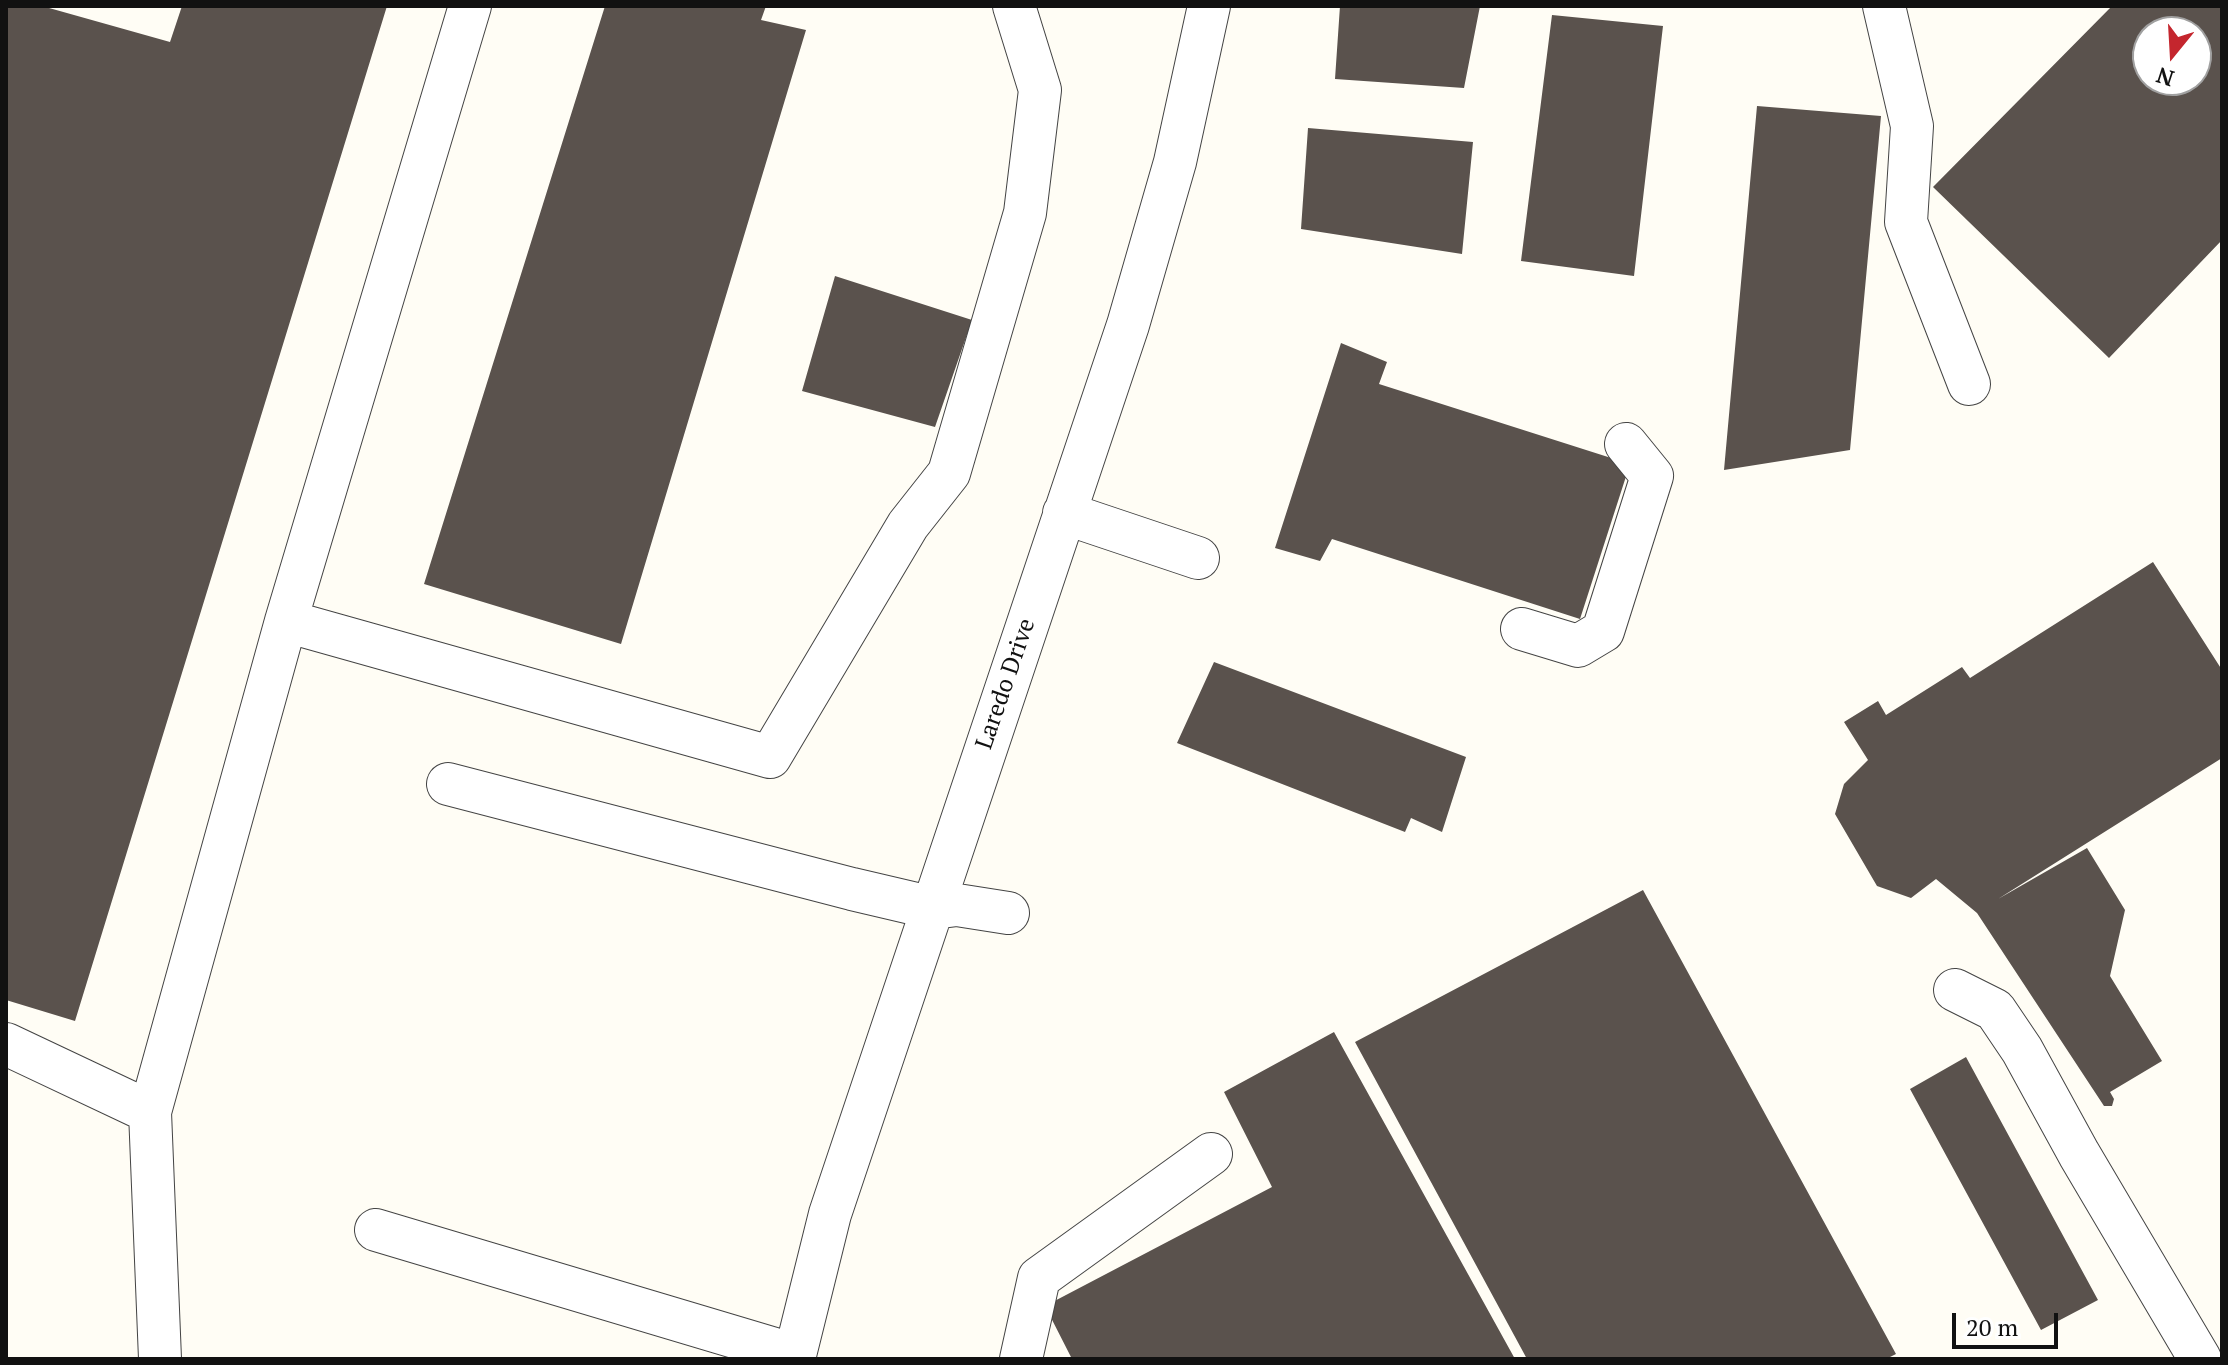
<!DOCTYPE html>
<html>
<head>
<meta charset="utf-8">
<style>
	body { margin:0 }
	#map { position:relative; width:2228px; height:1365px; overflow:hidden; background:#fffdf5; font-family:"PT Serif",serif }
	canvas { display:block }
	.frame { position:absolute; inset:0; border:8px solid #111; pointer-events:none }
	.north { position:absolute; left:2132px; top:16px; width:80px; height:80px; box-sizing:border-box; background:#fff; border:2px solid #a0a0a0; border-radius:50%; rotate:198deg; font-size:22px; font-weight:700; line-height:32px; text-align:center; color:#111 }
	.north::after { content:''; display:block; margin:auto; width:28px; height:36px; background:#c4262e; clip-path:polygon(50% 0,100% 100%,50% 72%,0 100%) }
	.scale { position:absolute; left:1952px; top:1313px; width:106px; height:36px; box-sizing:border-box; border:4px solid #111; border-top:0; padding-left:10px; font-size:24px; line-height:28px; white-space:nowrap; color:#111; -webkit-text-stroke:6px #fff; paint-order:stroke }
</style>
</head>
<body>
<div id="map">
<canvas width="2228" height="1365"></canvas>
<div class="frame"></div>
<div class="north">N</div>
<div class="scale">20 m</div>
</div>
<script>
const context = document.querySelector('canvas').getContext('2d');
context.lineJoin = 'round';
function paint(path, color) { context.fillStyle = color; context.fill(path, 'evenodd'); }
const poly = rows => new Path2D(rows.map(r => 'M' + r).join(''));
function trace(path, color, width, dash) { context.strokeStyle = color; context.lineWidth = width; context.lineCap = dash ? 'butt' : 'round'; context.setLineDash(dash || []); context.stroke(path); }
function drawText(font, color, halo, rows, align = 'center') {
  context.font = font + ' "PT Serif",serif'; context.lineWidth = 8; context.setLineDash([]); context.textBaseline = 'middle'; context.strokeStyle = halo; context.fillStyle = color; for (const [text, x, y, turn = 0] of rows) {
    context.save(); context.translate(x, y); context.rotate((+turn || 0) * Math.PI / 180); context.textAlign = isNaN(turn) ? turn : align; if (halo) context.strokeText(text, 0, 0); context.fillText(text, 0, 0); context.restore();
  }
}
paint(poly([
	[6,6,42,6,170,42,182,6,387,6,75,1021,6,1000],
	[605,6,766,6,761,20,806,30,621,644,424,584],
	[1340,6,1480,6,1464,88,1335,79],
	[2112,6,2222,6,2222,240,2109,358,1933,187],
	[2148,32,2196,32,2196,80,2148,80],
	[1552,15,1663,26,1634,276,1521,261],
	[1757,106,1881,116,1850,450,1724,470],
	[1308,128,1473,142,1462,254,1301,229],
	[835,276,972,320,935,427,802,391],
	[1341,343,1387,362,1379,384,1630,464,1580,619,1332,539,1320,561,1275,548],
	[2153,562,2222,670,2222,758,1998,899,2087,848,2125,910,2110,976,2162,1061,2110,1092,2114,1099,2112,1106,2104,1106,1977,913,1936,879,1911,898,1877,886,1835,814,1844,784,1868,760,1844,722,1878,701,1886,715,1962,667,1970,678],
	[1214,662,1466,757,1442,832,1411,818,1405,832,1177,743],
	[1643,890,1896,1354,1886,1359,1527,1359,1355,1042],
	[1334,1032,1515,1359,1072,1359,1045,1306,1272,1187,1224,1092],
	[1966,1057,2098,1300,2041,1330,1910,1089]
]), '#5a524d');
const minor = poly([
	[1884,6,1912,126,1906,222,1969,384],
	[1064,513,1198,558],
	[286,621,770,757,908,525,949,473,1025,213,1040,90,1014,6],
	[1522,629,1578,646,1603,631,1652,476,1626,444],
	[448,784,852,889,933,908,957,905,1008,913],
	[1955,990,1995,1010,2022,1050,2079,1154,2200,1359],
	[6,1044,150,1112],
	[376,1230,795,1355],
	[160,1359,150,1112,286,621,470,6],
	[794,1359,830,1214,1128,325,1175,162,1209,6],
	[1021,1359,1039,1278,1211,1154]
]);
trace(minor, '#444', 44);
trace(minor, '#fff', 42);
drawText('24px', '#111', '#fff', [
	["Laredo Drive",1006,684,-71]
]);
</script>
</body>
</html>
